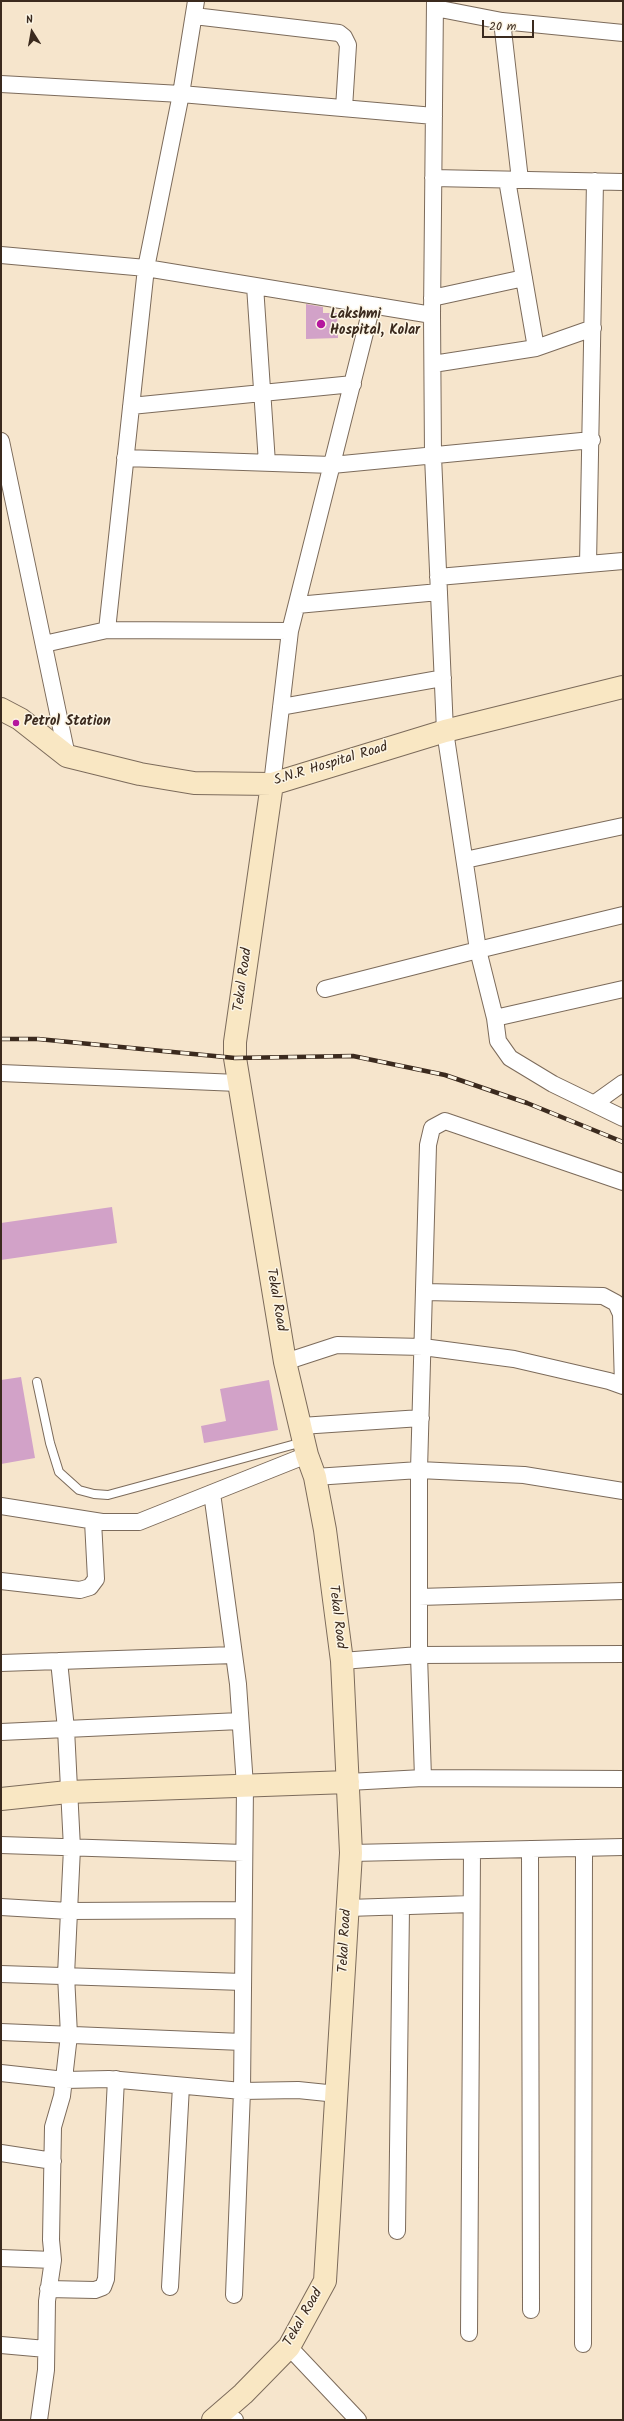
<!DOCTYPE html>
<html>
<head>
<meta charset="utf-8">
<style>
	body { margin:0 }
	#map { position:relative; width:624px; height:2421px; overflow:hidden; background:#f6e5cc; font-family:Kalam,sans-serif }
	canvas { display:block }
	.frame { position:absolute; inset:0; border:2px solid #3b2a1e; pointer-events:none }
	.north { position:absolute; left:12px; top:12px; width:40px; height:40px; -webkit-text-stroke:3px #fcf5e5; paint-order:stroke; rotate:349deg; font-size:11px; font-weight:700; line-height:16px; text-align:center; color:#3b2a1e }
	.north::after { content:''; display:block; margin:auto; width:14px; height:18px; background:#3b2a1e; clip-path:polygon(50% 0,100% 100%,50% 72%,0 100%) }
	.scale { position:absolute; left:482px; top:20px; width:52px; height:18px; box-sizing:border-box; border:2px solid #3b2a1e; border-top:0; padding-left:5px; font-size:12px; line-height:14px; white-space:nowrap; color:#3b2a1e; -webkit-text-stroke:3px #fcf5e5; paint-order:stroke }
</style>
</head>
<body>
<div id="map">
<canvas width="624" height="2421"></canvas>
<div class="frame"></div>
<div class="north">N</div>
<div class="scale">20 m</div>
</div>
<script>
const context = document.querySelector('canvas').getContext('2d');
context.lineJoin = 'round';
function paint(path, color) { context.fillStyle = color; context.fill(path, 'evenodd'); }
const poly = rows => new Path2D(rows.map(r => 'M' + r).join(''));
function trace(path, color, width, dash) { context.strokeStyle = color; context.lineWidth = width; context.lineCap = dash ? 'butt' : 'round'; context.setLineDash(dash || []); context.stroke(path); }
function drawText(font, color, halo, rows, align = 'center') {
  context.font = font + ' Kalam,sans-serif'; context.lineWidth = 3; context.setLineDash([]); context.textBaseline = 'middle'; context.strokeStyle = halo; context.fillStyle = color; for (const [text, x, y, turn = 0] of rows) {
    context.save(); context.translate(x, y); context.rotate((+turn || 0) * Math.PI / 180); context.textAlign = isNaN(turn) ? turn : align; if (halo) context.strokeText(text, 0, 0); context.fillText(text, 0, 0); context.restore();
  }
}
paint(poly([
	[306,304,323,307,323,313,337,313,338,338,306,339],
	[112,1207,117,1243,1,1260,1,1223],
	[21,1377,35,1458,1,1464,1,1380],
	[269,1380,278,1430,204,1443,201,1426,226,1421,220,1389]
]), '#d2a2c8');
const lane = poly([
	[37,1382,50,1443,59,1472,79,1490,94,1494,108,1495,303,1442]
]);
const street = poly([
	[435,1,432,315,433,456,445,731,478,950,623,915],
	[435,8,502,21,623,33],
	[194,16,339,33,344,37,348,45,344,108],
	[502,21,520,180],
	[1,84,181,94,434,116],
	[433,178,623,182],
	[507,180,536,348],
	[1,255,146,268,432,315],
	[255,286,267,463],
	[432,298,524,278],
	[433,364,536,348,593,328],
	[131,406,353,384],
	[1,441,67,756],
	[125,458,332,465,592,440],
	[588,564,595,181],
	[438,577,623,561],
	[297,605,439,592],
	[107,630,146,268,181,94,196,1],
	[44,644,107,630,290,631],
	[281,707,443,678],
	[272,784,290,631,372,305],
	[465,860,623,826],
	[325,989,478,950,495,1018,623,989],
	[495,1018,498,1041,510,1058,553,1084,623,1118],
	[1,1073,238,1083],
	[595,1103,623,1083],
	[425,1292,603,1296,616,1303,621,1314,623,1386],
	[285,1362,337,1345,423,1347,514,1359,609,1381,623,1386],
	[301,1426,421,1418],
	[315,1477,419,1470,524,1475,623,1491],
	[212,1493,238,1684,245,1786,242,2091,234,2295],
	[1,1506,102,1522,139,1522,307,1455],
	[1,1581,80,1590,90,1587,96,1579,93,1521],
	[419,1597,623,1591],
	[342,1661,419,1655,623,1654],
	[1,1663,234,1655],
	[1,1732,240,1721],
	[423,1778,419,1655,419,1470,428,1145,432,1128,445,1121,623,1182],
	[348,1782,423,1778,623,1779],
	[1,1845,244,1853],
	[530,1849,531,2310],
	[351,1853,623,1847],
	[1,1907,69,1911,243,1910],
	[348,1908,471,1904],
	[1,1974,243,1982],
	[1,2032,242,2042],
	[1,2073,65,2080,109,2079,242,2091,298,2090,337,2094],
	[1,2153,53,2161],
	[397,2231,401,1907],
	[1,2258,53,2260],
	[170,2287,181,2086],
	[48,2289,95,2290,103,2287,106,2279,116,2079],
	[469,2333,472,1851],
	[583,2344,584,1848],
	[1,2345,46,2349],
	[289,2347,358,2420],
	[214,2419,235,2420],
	[39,2420,46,2370,47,2301,53,2260,51,2240,53,2127,62,2096,69,2035,66,1975,72,1848,66,1729,59,1661]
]);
const secondary = poly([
	[1,709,20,719,67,756,140,774,194,783,272,784,445,731,623,687],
	[1,1799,68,1792,348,1782],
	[213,2420,243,2394,289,2347,325,2281,351,1853,342,1661,325,1530,315,1477,307,1455,285,1362,235,1058,235,1042,272,784]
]);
trace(lane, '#7c6b5b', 10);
trace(street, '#7c6b5b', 18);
trace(secondary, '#7c6b5b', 24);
trace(lane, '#fff', 8);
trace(street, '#fff', 16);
trace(secondary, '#f9e7c3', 22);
const rail = poly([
	[1,1039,38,1039,235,1058,353,1056,445,1075,527,1103,623,1142]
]);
trace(rail, '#3b2a1e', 4.5);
trace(rail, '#fcf5e5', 3, [9]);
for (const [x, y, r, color] of [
	[321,324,5,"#b5179e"],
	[16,723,4,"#b5179e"]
]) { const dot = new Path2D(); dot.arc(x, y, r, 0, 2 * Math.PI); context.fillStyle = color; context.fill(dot); trace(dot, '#fcf5e5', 1.5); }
drawText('bold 14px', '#3b2a1e', '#fcf5e5', [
	["Lakshmi",330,316],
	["Hospital, Kolar",330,332],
	["Petrol Station",24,723]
], 'left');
drawText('14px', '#3b2a1e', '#fcf5e5', [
	["S.N.R Hospital Road",331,765,-17],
	["Tekal Road",244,980,-82],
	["Tekal Road",275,1300,80],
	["Tekal Road",336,1617,83],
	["Tekal Road",346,1941,-87],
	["Tekal Road",304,2318,-60]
]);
</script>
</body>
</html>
